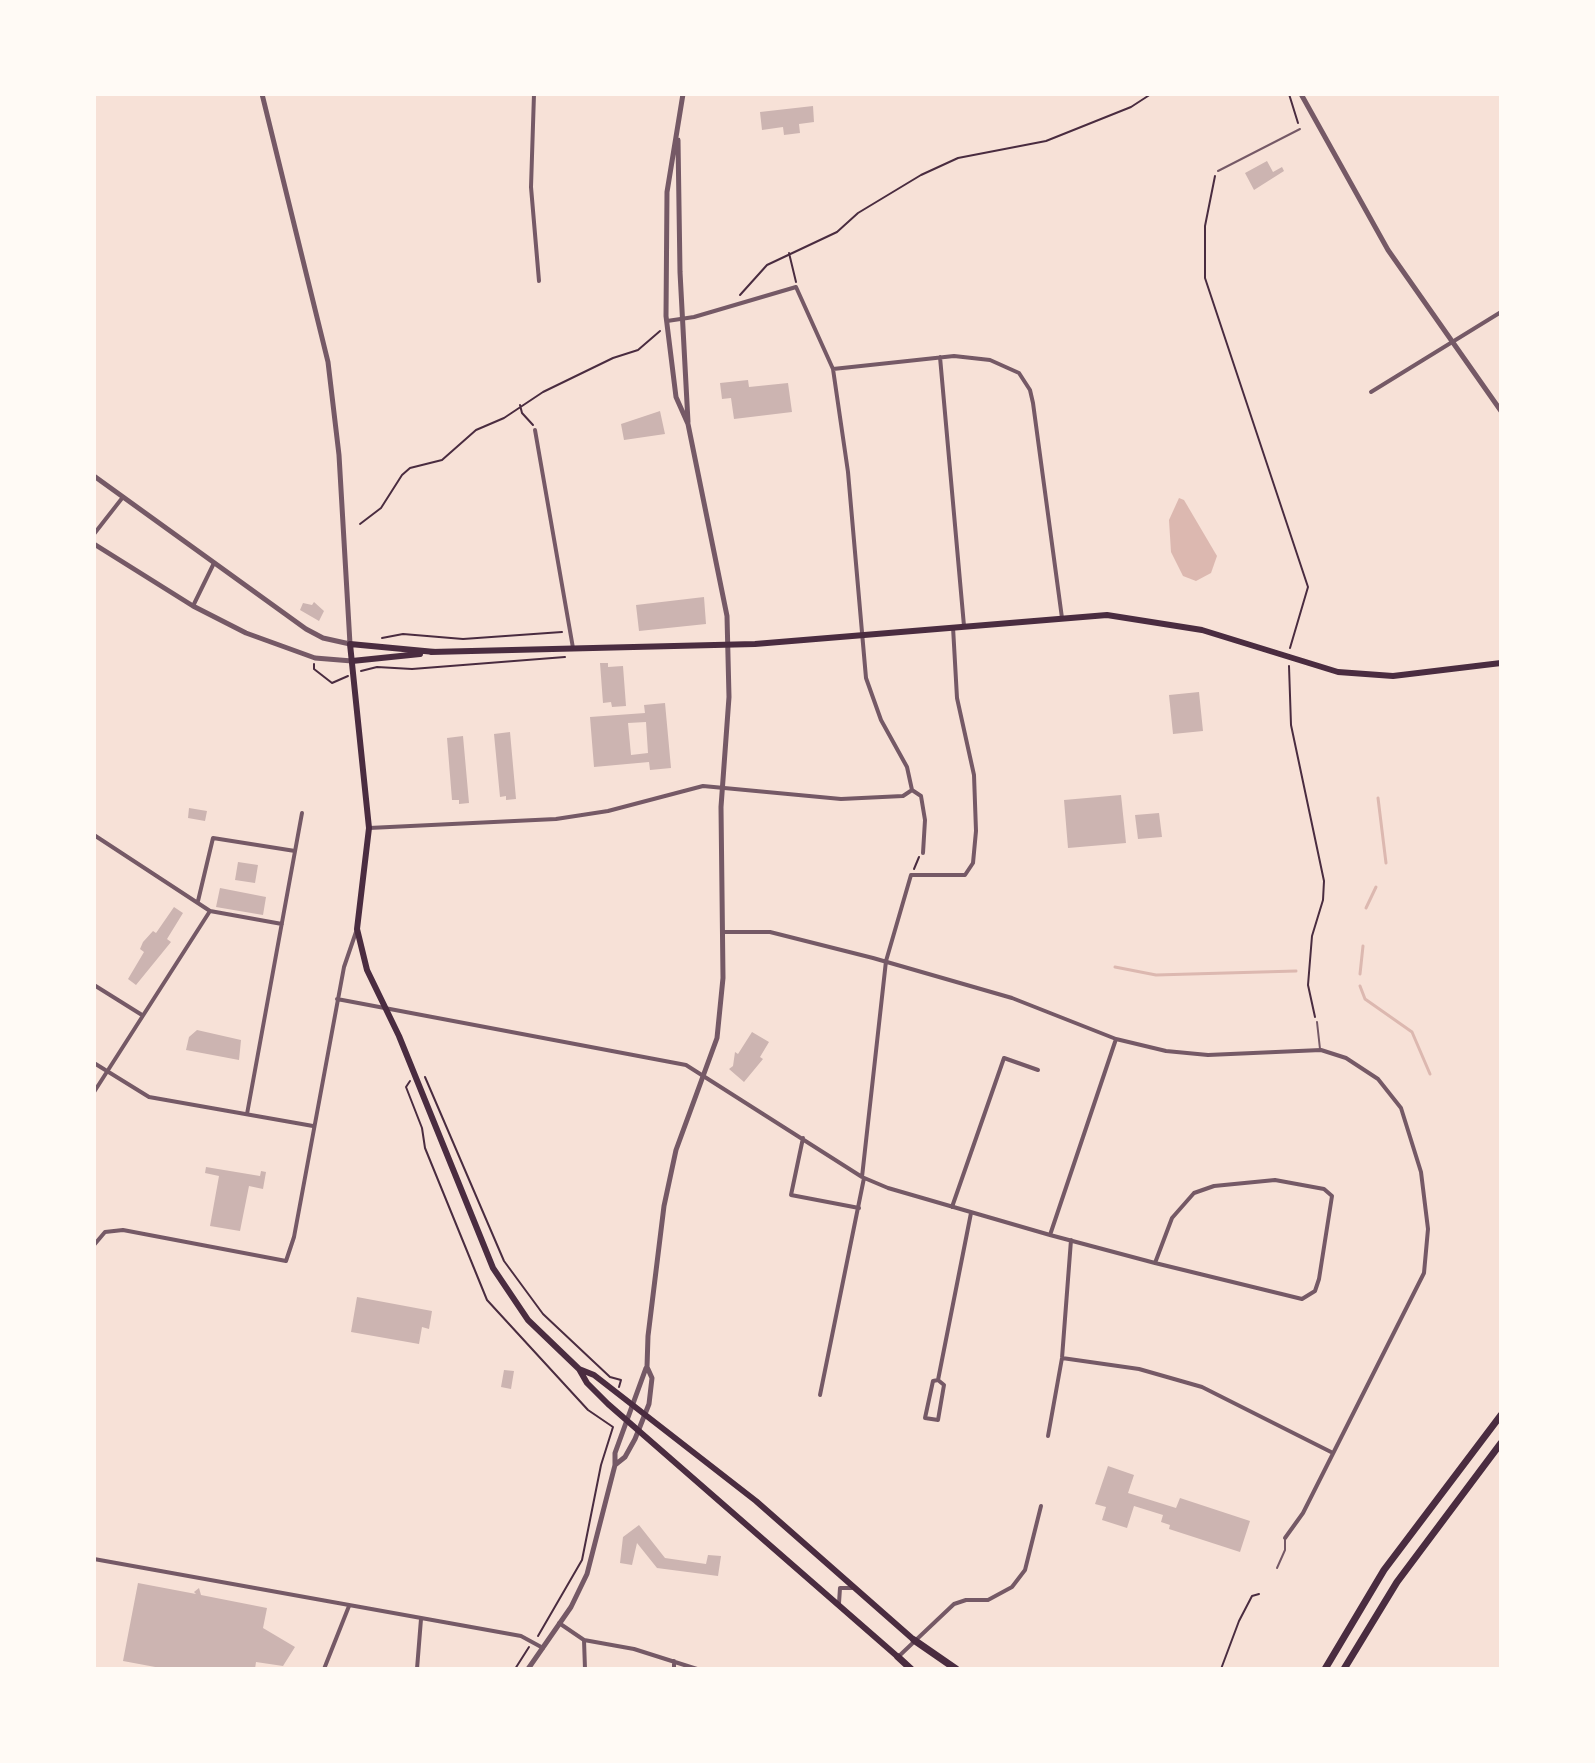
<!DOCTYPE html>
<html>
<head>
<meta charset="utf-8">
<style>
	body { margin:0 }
	#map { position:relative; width:1595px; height:1763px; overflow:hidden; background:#f7e1d7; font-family:"Source Sans 3",sans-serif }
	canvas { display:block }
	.frame { position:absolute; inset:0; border:96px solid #fffaf5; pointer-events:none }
</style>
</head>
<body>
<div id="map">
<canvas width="1595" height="1763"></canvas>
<div class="frame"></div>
</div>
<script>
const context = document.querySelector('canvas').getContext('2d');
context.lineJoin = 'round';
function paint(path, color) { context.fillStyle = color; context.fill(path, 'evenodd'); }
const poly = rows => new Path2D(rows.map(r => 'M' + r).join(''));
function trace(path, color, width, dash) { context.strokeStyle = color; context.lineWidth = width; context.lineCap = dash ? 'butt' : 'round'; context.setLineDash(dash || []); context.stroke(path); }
paint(poly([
	[1179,498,1184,500,1217,556,1211,573,1196,581,1183,576,1171,552,1169,520]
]), '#dcb8b0');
trace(poly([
	[1378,798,1386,863],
	[1366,908,1376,887],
	[1115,967,1156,975,1296,971],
	[1360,974,1363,946],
	[1360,986,1365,999,1412,1032,1430,1074]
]), '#dcb8b0', 3);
paint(poly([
	[813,106,814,122,799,124,800,133,784,135,783,127,762,130,760,112],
	[1267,161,1273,172,1282,167,1284,171,1254,190,1245,173],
	[748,380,749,387,788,383,792,412,734,419,731,398,722,399,720,383],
	[660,411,665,434,624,440,621,424],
	[704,597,706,624,639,631,636,605],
	[314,602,324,611,319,621,300,610,303,603,312,605],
	[600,663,608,663,608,667,623,666,626,706,612,707,611,702,603,703],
	[1199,692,1203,731,1173,734,1169,695],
	[665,703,671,768,650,770,649,762,594,767,590,717,645,713,644,705],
	[646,722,648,753,631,755,628,723],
	[510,732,516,799,506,800,506,796,500,797,494,734],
	[463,736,469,803,459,804,459,800,452,800,447,738],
	[1121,795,1126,843,1068,848,1064,800],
	[189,808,207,811,205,821,188,818],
	[1159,813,1162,837,1138,839,1135,815],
	[238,862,258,865,255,883,235,880],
	[220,888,266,897,263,915,216,907],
	[174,907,183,913,167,939,171,942,136,985,128,979,144,952,140,949,143,942,153,931,156,933],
	[197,1030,241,1040,239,1060,186,1050,189,1037],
	[752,1032,769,1042,760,1057,763,1059,744,1082,729,1069,733,1066,735,1052,738,1054],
	[206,1167,260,1176,261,1171,266,1172,263,1189,249,1186,240,1231,210,1226,219,1176,205,1173],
	[357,1297,432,1311,429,1329,422,1327,419,1344,351,1332],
	[504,1370,514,1371,511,1389,501,1387],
	[1108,1466,1134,1475,1128,1493,1176,1508,1180,1498,1250,1521,1240,1552,1169,1529,1170,1525,1161,1522,1163,1515,1134,1506,1127,1528,1102,1520,1106,1507,1095,1504],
	[639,1525,665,1558,706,1564,708,1555,721,1556,718,1576,657,1568,637,1543,632,1565,620,1563,623,1537],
	[138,1583,196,1594,194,1592,199,1588,201,1595,267,1608,263,1628,295,1647,283,1666,256,1662,255,1669,166,1669,123,1661]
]), '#ccb4b1');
trace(poly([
	[1289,94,1298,123],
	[1215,176,1205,226,1205,278,1308,587,1290,648],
	[789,253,796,282],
	[740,295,767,265,837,232,858,213,921,175,958,158,1046,141,1131,107,1151,94],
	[520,405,522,413,533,425],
	[360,524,381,508,402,475,410,468,442,460,476,430,504,418,543,392,613,358,638,350,660,331],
	[382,638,403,634,463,639,562,632],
	[314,664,314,669,332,683,348,676],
	[1289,666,1291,725,1324,881,1323,900,1312,936,1308,985,1315,1017],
	[361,671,377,667,412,669,565,657],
	[914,869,919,857],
	[425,1077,504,1261,543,1314,610,1377,621,1380,619,1387],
	[410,1081,406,1087,422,1128,425,1148,487,1300,588,1410,613,1427,601,1465,582,1560,538,1636],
	[515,1669,529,1647],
	[1221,1669,1239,1621,1252,1596,1259,1594]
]), '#4a2c40', 2);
trace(poly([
	[1218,171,1300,129],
	[1317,1022,1320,1049],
	[1277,1568,1285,1550,1285,1539]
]), '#755966', 2);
trace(poly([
	[534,94,531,187,539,281],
	[667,321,694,317,796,287,833,369,848,472,866,678,881,720,907,767,912,790,921,796,925,820,923,853],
	[940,357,964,626],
	[833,369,954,356,990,360,1019,373,1030,390,1033,403,1062,618],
	[1371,392,1501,312],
	[535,430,573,648],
	[94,534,123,497],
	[193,606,214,563],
	[369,828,556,819,608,811,703,786,841,799,903,796,912,790],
	[94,835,210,911,282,924],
	[198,901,213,838,295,851],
	[723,932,770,932,873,958,1012,998,1116,1039,1166,1051,1208,1055,1321,1050,1346,1058,1378,1079,1401,1108,1421,1172,1428,1229,1424,1273,1303,1513,1285,1538],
	[94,985,142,1015],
	[337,999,686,1065,862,1177,888,1188,1050,1235,1155,1263,1302,1299,1315,1291,1319,1279,1332,1196,1324,1189,1275,1180,1214,1186,1194,1193,1172,1218,1155,1263],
	[94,1063,149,1097,313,1126],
	[94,1092,210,911],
	[247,1114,302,813],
	[803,1138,791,1195,859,1208],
	[862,1177,886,961,911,875,965,875,973,863,976,831,974,775,957,698,953,627],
	[952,1207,1004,1058,1038,1070],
	[1050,1235,1116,1039],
	[94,1245,105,1232,123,1230,286,1261,294,1237,344,967,357,929],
	[1062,1358,1139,1369,1202,1387,1333,1453],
	[938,1380,944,1385,938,1420,925,1418,933,1381,938,1380,971,1213],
	[820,1395,864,1178],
	[1048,1436,1062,1358,1071,1240],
	[94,1559,521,1636,543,1648],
	[839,1603,840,1588,852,1588],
	[559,1623,584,1640,634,1649,697,1669],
	[584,1640,585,1669],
	[898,1657,954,1604,966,1600,988,1600,1012,1587,1025,1570,1041,1506],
	[324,1669,349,1606],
	[417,1669,421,1619],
	[674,1669,674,1661]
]), '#755966', 4);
trace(poly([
	[1301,94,1388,250,1501,411],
	[678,140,680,272,688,422],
	[94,476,306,629,323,638,350,644,339,455,328,362,262,94],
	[94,544,193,606,246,633,315,658,352,661],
	[615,1465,625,1457,635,1439,649,1404,652,1378,647,1367,648,1336,664,1206,676,1150,717,1038,723,978,721,807,729,697,727,616,688,424,676,397,666,316,667,192,683,94],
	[528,1669,571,1607,587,1574,615,1465,615,1453,646,1368]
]), '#755966', 5);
trace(poly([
	[431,652,755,644,1107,615,1202,630,1338,672,1393,676,1501,663],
	[435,652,350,644,369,828,357,929,367,970,399,1036,493,1268,528,1320,579,1369,594,1375,756,1501,914,1640],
	[352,661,420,654],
	[579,1369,587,1383,608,1404,898,1657]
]), '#4a2c40', 6);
trace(poly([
	[914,1640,956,1669],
	[898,1657,911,1669],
	[1325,1669,1384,1570,1501,1415],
	[1344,1669,1397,1582,1501,1443]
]), '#4a2c40', 7);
</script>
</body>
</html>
